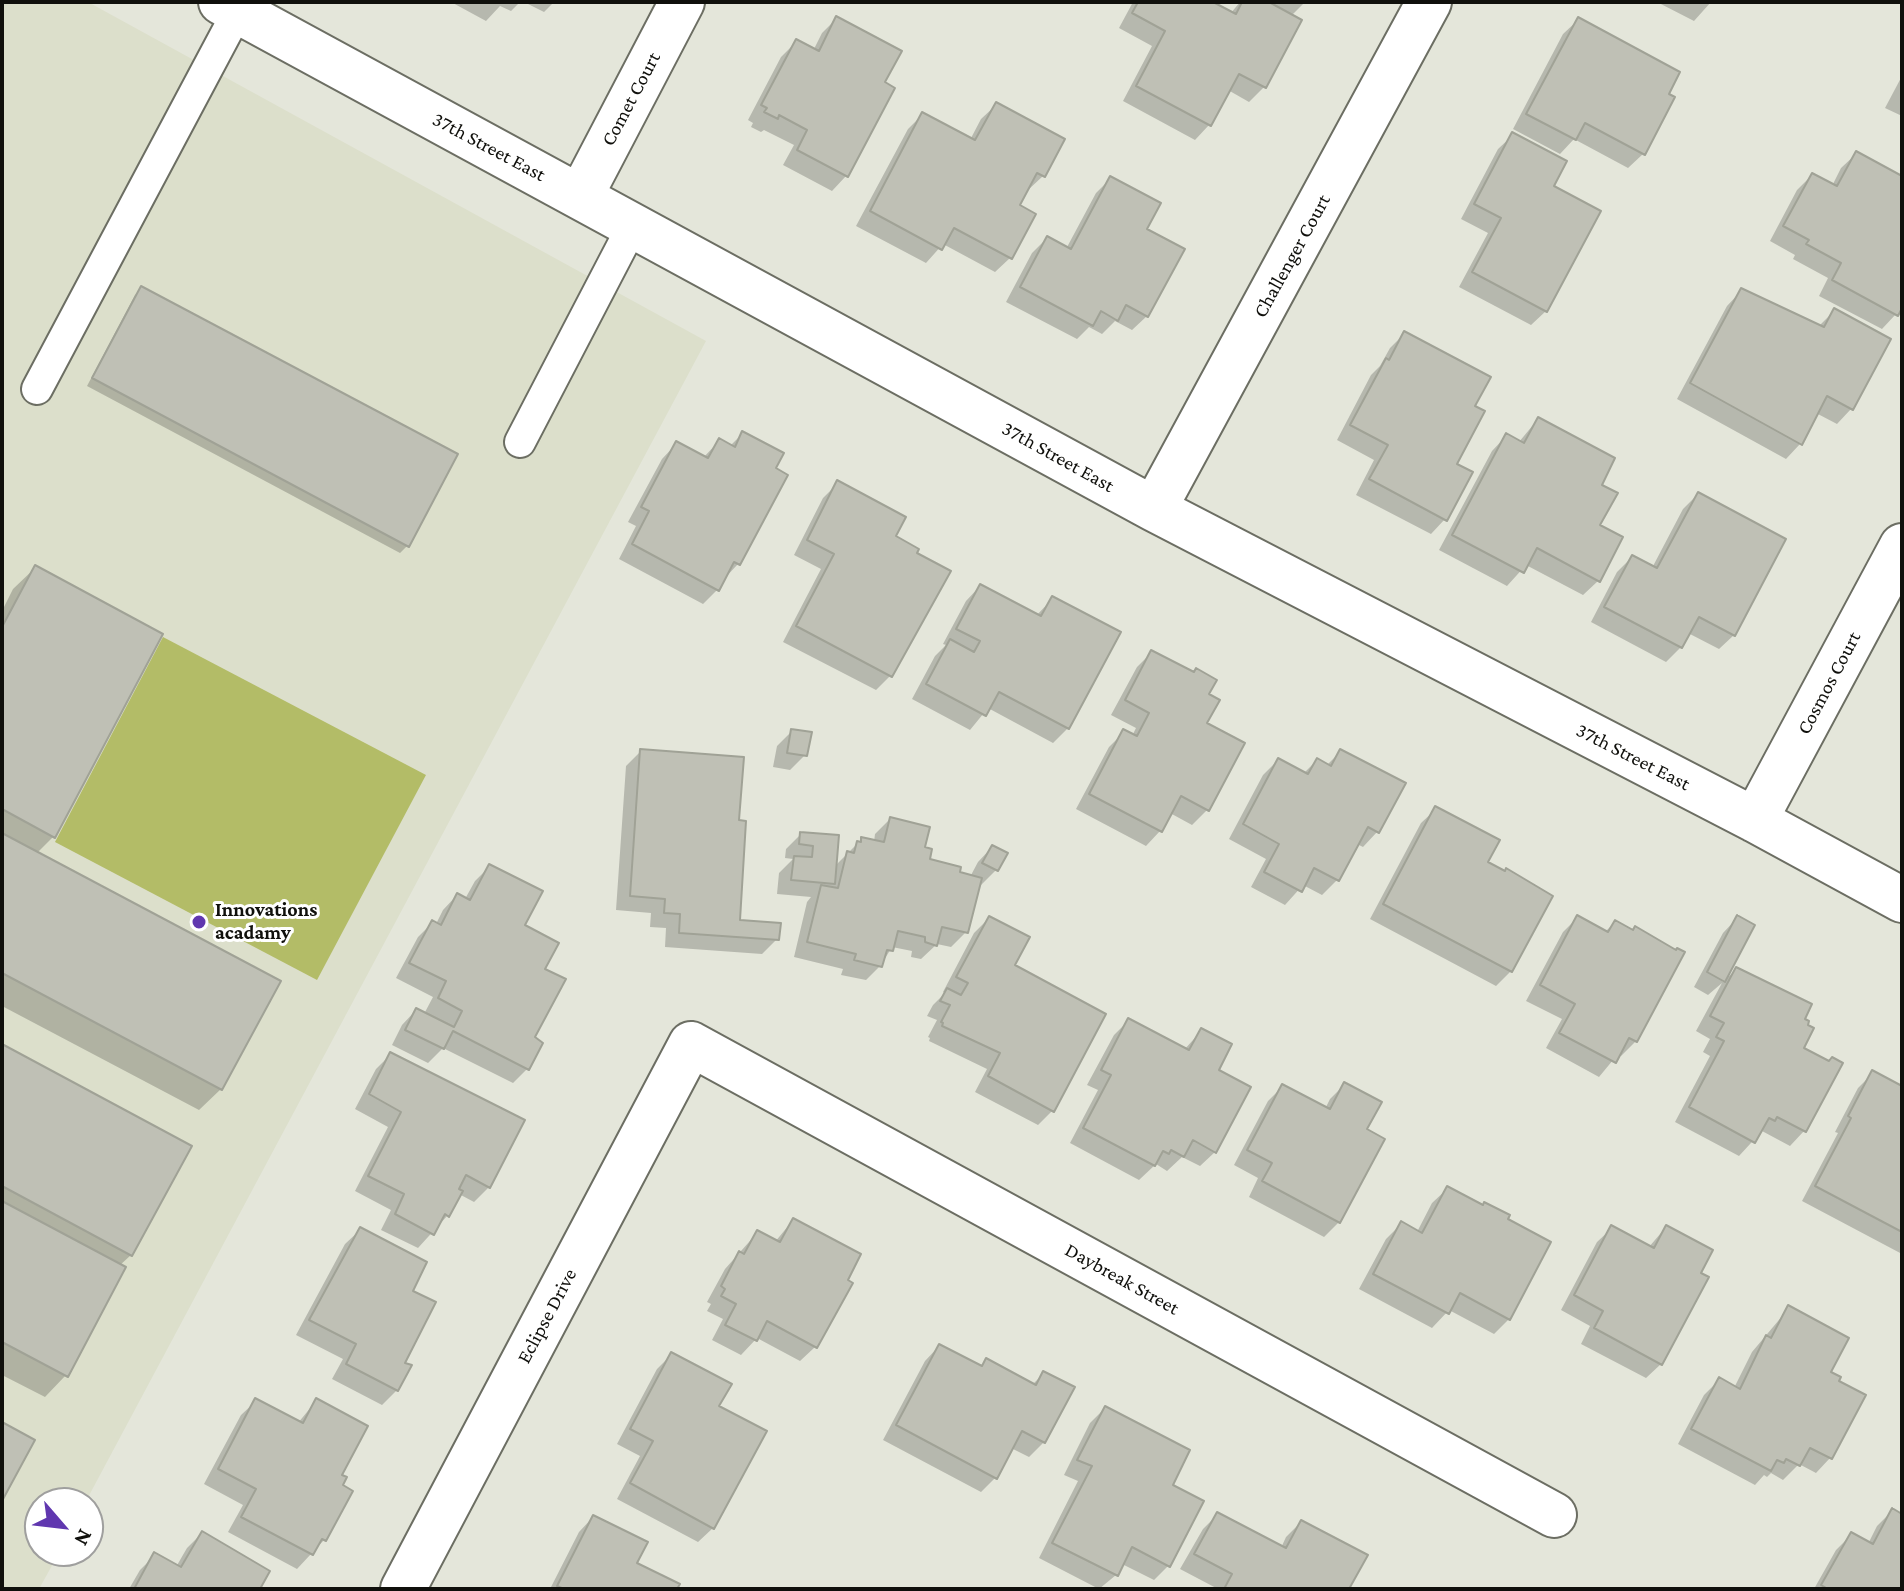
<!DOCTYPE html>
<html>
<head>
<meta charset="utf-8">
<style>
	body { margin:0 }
	#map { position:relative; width:1904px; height:1591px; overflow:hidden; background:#e4e6da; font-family:"Crimson Pro",serif }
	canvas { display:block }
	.frame { position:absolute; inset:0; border:4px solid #10100c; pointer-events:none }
	.north { position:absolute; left:24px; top:1487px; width:80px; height:80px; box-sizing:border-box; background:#fff; border:2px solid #9f9f9e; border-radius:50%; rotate:118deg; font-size:22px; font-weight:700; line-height:32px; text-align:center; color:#10100c }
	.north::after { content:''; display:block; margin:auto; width:28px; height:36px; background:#6037af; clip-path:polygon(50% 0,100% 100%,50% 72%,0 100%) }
</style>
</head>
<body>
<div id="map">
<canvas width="1904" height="1591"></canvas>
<div class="frame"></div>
<div class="north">N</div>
</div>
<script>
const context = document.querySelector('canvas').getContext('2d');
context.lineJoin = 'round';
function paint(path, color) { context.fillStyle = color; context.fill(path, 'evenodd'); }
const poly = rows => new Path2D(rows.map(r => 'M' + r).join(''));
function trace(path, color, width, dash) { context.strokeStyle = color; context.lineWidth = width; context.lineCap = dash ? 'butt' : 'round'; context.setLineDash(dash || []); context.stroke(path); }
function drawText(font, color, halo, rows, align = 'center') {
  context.font = font + ' "Crimson Pro",serif'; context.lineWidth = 6; context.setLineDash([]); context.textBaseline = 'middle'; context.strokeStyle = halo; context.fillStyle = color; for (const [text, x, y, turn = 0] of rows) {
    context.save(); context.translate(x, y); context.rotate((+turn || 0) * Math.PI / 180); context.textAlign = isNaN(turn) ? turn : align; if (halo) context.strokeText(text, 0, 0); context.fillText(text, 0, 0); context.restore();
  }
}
paint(poly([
	[2,2,88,2,706,341,85,1503,40,1503,40,1551,60,1551,39,1589,2,1589]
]), '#dcdfcb');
paint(poly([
	[163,637,426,775,317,980,55,842]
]), '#b3bc67');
paint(poly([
	[451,2,520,2,511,11,500,6,486,21],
	[524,2,554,2,544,12],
	[1133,2,1209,2,1231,13,1240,2,1305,2,1291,16,1299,20,1264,87,1249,102,1228,90,1209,125,1195,140,1123,101,1152,46,1119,28],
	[1657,2,1711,2,1694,21],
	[837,18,882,83,846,176,832,191,783,165,794,145,764,130,761,132,751,127,753,123,748,120,781,57,796,42,813,51,822,33],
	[1578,20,1643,154,1628,168,1574,139,1560,154,1513,129,1563,34],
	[1902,76,1902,116,1885,108],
	[996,105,1043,176,1028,190,1026,189,1018,206,1010,258,995,272,943,244,926,263,856,226,908,129,923,114,970,140,981,119],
	[1513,135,1551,187,1546,311,1531,325,1459,287,1488,233,1461,219,1498,149],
	[1856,154,1902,178,1902,304,1896,314,1882,329,1819,296,1828,278,1793,259,1795,255,1770,241,1797,190,1812,175,1832,186,1841,168],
	[1110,179,1144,230,1147,316,1132,330,1115,321,1102,334,1089,327,1077,339,1006,302,1032,253,1047,238,1066,249,1096,193],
	[142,288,407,546,400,553,87,386,135,295],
	[1741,291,1820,325,1834,311,1851,409,1837,424,1816,413,1800,444,1786,459,1677,399,1727,306],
	[1405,333,1473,407,1455,465,1445,519,1431,534,1356,495,1374,460,1337,440,1371,375,1380,366,1390,348],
	[1538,419,1599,485,1598,581,1583,595,1526,565,1507,586,1439,550,1492,451,1506,436,1519,442],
	[743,433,738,564,723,580,718,589,703,604,619,559,636,526,628,522,662,459,676,444,703,458,719,441,730,446],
	[838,483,893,537,891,675,876,690,783,642,821,569,794,555,823,498],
	[1698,494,1734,635,1719,649,1688,633,1681,647,1666,662,1591,622,1617,572,1632,557,1652,568,1683,509],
	[35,568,54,836,36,854,221,1089,199,1110,2,1006,2,611,13,589],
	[980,586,1036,616,1053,598,1068,728,1053,743,988,708,970,730,912,699,935,656,946,645,943,644,966,601],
	[1152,652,1193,674,1206,695,1207,810,1192,825,1170,813,1160,831,1146,846,1076,809,1109,747,1124,732,1132,736,1136,728,1111,715,1137,667],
	[792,731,805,755,790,770,773,767,777,746],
	[641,751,737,822,737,922,777,939,762,954,665,947,666,928,650,927,651,913,616,910,626,766],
	[1341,751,1377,832,1363,847,1357,844,1337,880,1322,895,1303,885,1285,905,1251,887,1266,859,1229,839,1263,775,1278,760,1303,774,1317,760,1327,765],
	[1436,809,1486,863,1550,897,1511,971,1496,986,1370,919,1421,823],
	[890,819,922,849,928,861,957,873,970,877,978,862,992,847,996,870,981,885,978,883,966,932,951,947,937,944,921,959,911,957,912,951,892,947,881,965,866,980,841,975,843,969,794,957,807,902,811,897,777,894,779,873,793,859,785,858,786,849,801,834,835,866,862,839,874,842,875,834],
	[490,866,542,970,528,1068,513,1083,443,1048,428,1063,392,1045,402,1025,416,1010,424,1014,433,997,396,978,418,937,432,923,436,924,443,910,457,895,465,899,475,881],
	[989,918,1012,966,1053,1110,1038,1125,975,1092,987,1069,929,1041,930,1038,928,1037,937,1020,927,1016,933,1005,945,993,943,992,974,933],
	[1577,918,1605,932,1615,922,1636,1041,1621,1056,1618,1054,1599,1077,1546,1048,1562,1019,1526,1001,1563,932],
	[1737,918,1752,926,1722,982,1736,970,1802,1020,1804,1131,1790,1146,1762,1131,1739,1156,1675,1122,1710,1056,1703,1052,1710,1039,1696,1031,1722,983,1708,995,1694,987,1723,933],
	[1129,1020,1184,1050,1202,1030,1216,1071,1215,1152,1200,1166,1182,1157,1167,1171,1156,1164,1139,1180,1070,1143,1098,1090,1087,1085,1114,1035],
	[2,1046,131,1255,119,1266,66,1375,45,1397,2,1375],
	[391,1054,489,1187,474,1202,459,1194,448,1215,418,1248,381,1230,391,1210,355,1191,388,1127,355,1109,376,1069],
	[1873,1073,1902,1093,1902,1254,1802,1201,1838,1133,1835,1132,1858,1088],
	[1344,1085,1364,1130,1339,1222,1324,1237,1249,1197,1258,1178,1234,1165,1268,1101,1283,1086,1325,1109,1330,1099],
	[1447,1189,1509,1319,1494,1334,1449,1310,1432,1328,1359,1289,1386,1239,1401,1224,1417,1232,1432,1203],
	[793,1220,815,1347,800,1361,757,1338,741,1355,712,1340,723,1319,707,1311,711,1304,707,1302,725,1269,757,1233,775,1242],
	[1666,1227,1661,1364,1646,1378,1581,1344,1590,1326,1561,1310,1597,1242,1612,1228,1649,1247],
	[360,1230,410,1292,397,1390,382,1405,332,1379,343,1359,296,1335,345,1244],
	[1789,1308,1829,1372,1830,1458,1816,1473,1799,1464,1783,1480,1771,1473,1767,1477,1764,1475,1755,1485,1678,1444,1704,1395,1719,1380,1734,1388,1752,1352],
	[939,1346,979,1367,986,1361,1032,1385,1044,1373,1072,1388,1044,1442,1029,1457,1011,1448,996,1477,981,1492,883,1440,925,1361],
	[672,1354,716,1407,713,1528,698,1542,617,1499,640,1456,617,1444,657,1369],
	[256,1401,298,1423,316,1401,339,1476,340,1486,350,1491,324,1540,297,1569,228,1532,243,1505,204,1484,241,1415],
	[1105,1408,1170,1486,1168,1566,1154,1580,1122,1564,1116,1575,1099,1589,1039,1558,1078,1481,1064,1475,1090,1423],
	[1892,1511,1902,1516,1902,1589,1814,1589,1836,1550,1851,1535,1868,1544,1877,1526],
	[1218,1514,1281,1548,1286,1537,1301,1522,1347,1589,1218,1589,1180,1569,1203,1529],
	[593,1517,635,1564,675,1589,550,1589,579,1532],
	[202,1533,257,1589,129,1589,140,1570,155,1555,176,1567,187,1548]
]), '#0003');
const building = poly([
	[1138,2,1213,2,1236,14,1242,2,1269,2,1302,20,1266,88,1239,74,1211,126,1136,86,1165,31,1132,13,1138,2],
	[836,16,902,51,885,82,895,88,848,177,797,150,807,130,779,115,778,119,764,112,767,108,761,105,796,39,819,51,836,16],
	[1578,17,1680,72,1669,94,1675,97,1645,155,1585,123,1576,140,1526,114,1578,17],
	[996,102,1065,139,1045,177,1037,173,1020,205,1036,214,1012,259,954,228,942,250,870,211,922,112,975,140,996,102],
	[1512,132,1567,161,1554,186,1601,211,1547,312,1472,272,1501,218,1474,204,1512,132],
	[1856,151,1902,176,1902,308,1898,316,1832,280,1841,263,1806,244,1809,240,1783,226,1812,173,1837,186,1856,151],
	[1110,176,1161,203,1147,229,1185,249,1148,317,1126,305,1118,321,1101,311,1093,326,1020,287,1047,236,1071,249,1110,176],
	[141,286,458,454,409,547,92,378,141,286],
	[1741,288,1824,327,1834,308,1891,339,1853,410,1827,396,1802,445,1690,383,1741,288],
	[1404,331,1491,377,1475,406,1485,411,1457,464,1473,472,1447,521,1369,479,1388,445,1350,425,1386,358,1389,360,1404,331],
	[1538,417,1615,458,1602,485,1618,493,1600,525,1623,537,1600,582,1537,548,1524,573,1452,535,1506,433,1524,443,1538,417],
	[742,431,784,453,776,468,788,475,740,565,734,562,719,591,632,544,649,511,641,507,676,441,708,458,719,438,735,447,742,431],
	[837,480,906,517,896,536,919,549,917,553,951,571,892,677,796,626,834,554,807,540,837,480],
	[1698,492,1786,539,1735,636,1699,617,1682,648,1604,607,1632,555,1657,568,1698,492],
	[35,565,163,634,55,838,2,809,2,627,35,565],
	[980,584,1041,616,1052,596,1121,632,1069,729,999,692,986,716,926,684,950,639,974,652,980,641,956,629,980,584],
	[1151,650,1194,672,1196,668,1217,680,1209,694,1220,700,1207,723,1245,743,1209,811,1181,796,1162,832,1089,794,1123,729,1137,736,1149,713,1125,700,1151,650],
	[791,729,812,732,807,756,787,753,791,729],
	[640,749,744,757,739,820,746,821,740,920,781,923,779,940,679,933,680,914,664,913,665,899,630,896,640,749],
	[1340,749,1406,783,1379,833,1368,827,1339,881,1314,868,1302,892,1264,872,1279,844,1243,824,1278,758,1308,774,1317,758,1331,766,1340,749],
	[1435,806,1500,840,1488,862,1505,871,1506,868,1553,896,1512,972,1383,904,1435,806],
	[890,817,930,827,925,847,932,849,930,859,961,867,960,872,982,878,968,933,942,927,937,946,925,942,925,937,898,931,893,951,887,950,882,967,854,960,856,954,807,942,821,885,838,888,847,851,854,853,857,841,861,842,861,837,884,842,890,817],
	[800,832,839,835,835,884,791,880,794,856,812,857,813,846,799,844,800,832],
	[2,833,281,981,222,1090,2,973,2,833],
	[992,845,1008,853,998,871,982,863,992,845],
	[489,864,543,891,525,925,559,943,545,969,566,979,535,1037,543,1043,529,1070,453,1031,444,1049,405,1030,416,1008,454,1027,462,1011,438,998,446,981,409,963,432,920,441,925,457,893,470,900,489,864],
	[1577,915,1608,932,1615,920,1633,930,1635,926,1676,950,1677,948,1685,952,1637,1042,1629,1038,1616,1063,1559,1033,1575,1004,1540,985,1577,915],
	[1737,915,1755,925,1725,982,1707,972,1737,915],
	[989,916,1030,937,1015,965,1106,1014,1054,1112,988,1076,1000,1053,942,1026,943,1023,941,1022,950,1005,940,1001,947,988,961,995,968,983,956,977,989,916],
	[1736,967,1812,1004,1805,1019,1809,1021,1808,1025,1814,1028,1804,1048,1829,1061,1832,1057,1843,1063,1806,1132,1777,1117,1775,1121,1769,1118,1755,1143,1689,1107,1724,1041,1716,1037,1724,1023,1710,1016,1736,967],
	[1128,1018,1189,1050,1201,1028,1232,1044,1219,1070,1251,1087,1216,1153,1193,1140,1184,1157,1171,1150,1169,1154,1163,1151,1155,1166,1083,1128,1111,1075,1101,1070,1128,1018],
	[2,1044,192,1146,132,1256,2,1186,2,1044],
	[390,1052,525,1120,490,1188,466,1175,459,1189,463,1191,449,1217,445,1214,434,1235,395,1214,404,1194,368,1176,401,1112,369,1094,390,1052],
	[1872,1070,1902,1086,1902,1232,1815,1186,1851,1118,1848,1116,1872,1070],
	[1344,1082,1382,1102,1367,1129,1385,1139,1340,1223,1262,1181,1272,1163,1247,1150,1282,1084,1330,1109,1344,1082],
	[1447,1186,1483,1205,1484,1202,1510,1215,1508,1219,1551,1242,1510,1320,1460,1293,1449,1314,1373,1274,1401,1221,1422,1233,1447,1186],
	[2,1201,126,1267,68,1377,2,1342,2,1201],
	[793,1218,861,1254,848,1280,853,1283,817,1348,767,1321,757,1341,725,1325,736,1304,721,1296,725,1289,721,1286,739,1251,744,1254,757,1230,780,1242,793,1218],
	[1611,1225,1654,1248,1666,1225,1713,1250,1701,1273,1709,1277,1662,1365,1594,1328,1603,1311,1574,1295,1611,1225],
	[360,1227,427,1262,413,1291,436,1302,405,1363,412,1365,398,1391,346,1364,356,1344,309,1320,360,1227],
	[1788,1305,1849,1338,1831,1372,1841,1377,1839,1381,1866,1395,1832,1459,1810,1448,1800,1466,1786,1459,1784,1463,1777,1460,1771,1471,1691,1429,1719,1377,1740,1389,1766,1335,1771,1338,1788,1305],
	[939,1344,982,1366,986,1358,1036,1385,1043,1371,1075,1387,1045,1443,1022,1431,997,1479,896,1425,939,1344],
	[671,1352,732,1384,719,1406,767,1431,714,1529,630,1483,653,1441,630,1429,671,1352],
	[255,1398,303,1423,316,1398,368,1426,342,1475,347,1477,343,1485,353,1491,326,1541,322,1539,313,1555,241,1517,256,1489,218,1469,255,1398],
	[1105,1406,1190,1450,1173,1485,1204,1501,1170,1567,1132,1547,1118,1576,1052,1543,1092,1466,1077,1460,1105,1406],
	[2,1422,35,1440,2,1501,2,1422],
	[1892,1508,1902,1514,1902,1589,1828,1589,1821,1585,1851,1532,1873,1544,1892,1508],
	[1217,1512,1286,1548,1301,1520,1368,1555,1349,1589,1224,1589,1232,1574,1194,1554,1217,1512],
	[593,1515,648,1542,637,1563,680,1584,677,1589,564,1589,557,1586,593,1515],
	[202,1531,270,1571,260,1589,134,1589,154,1552,181,1567,202,1531]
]);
paint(building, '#bfc0b5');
trace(building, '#a0a296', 2);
const lane = poly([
	[37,389,238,11],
	[520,442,633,225]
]);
const street = poly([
	[221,2,1154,509,1755,820,1902,900],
	[580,197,682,2],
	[1154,509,1429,2],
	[1755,820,1902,546],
	[403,1589,691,1044,1554,1515]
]);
trace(lane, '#6c6e63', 34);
trace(street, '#6c6e63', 48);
trace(lane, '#fff', 30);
trace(street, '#fff', 44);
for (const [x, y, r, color] of [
	[199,922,8,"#6037af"]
]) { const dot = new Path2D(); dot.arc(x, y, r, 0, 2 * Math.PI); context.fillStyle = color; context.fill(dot); trace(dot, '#fff', 3); }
drawText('20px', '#10100c', '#fff', [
	["Comet Court",631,99,-62],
	["37th Street East",489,147,28],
	["Challenger Court",1292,256,-61],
	["37th Street East",1058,457,29],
	["Cosmos Court",1829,683,-62],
	["37th Street East",1633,757,27],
	["Daybreak Street",1122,1279,29],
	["Eclipse Drive",547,1316,-62]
]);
drawText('bold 20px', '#10100c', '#fff', [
	["Innovations",215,910],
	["acadamy",215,933]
], 'left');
</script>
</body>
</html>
